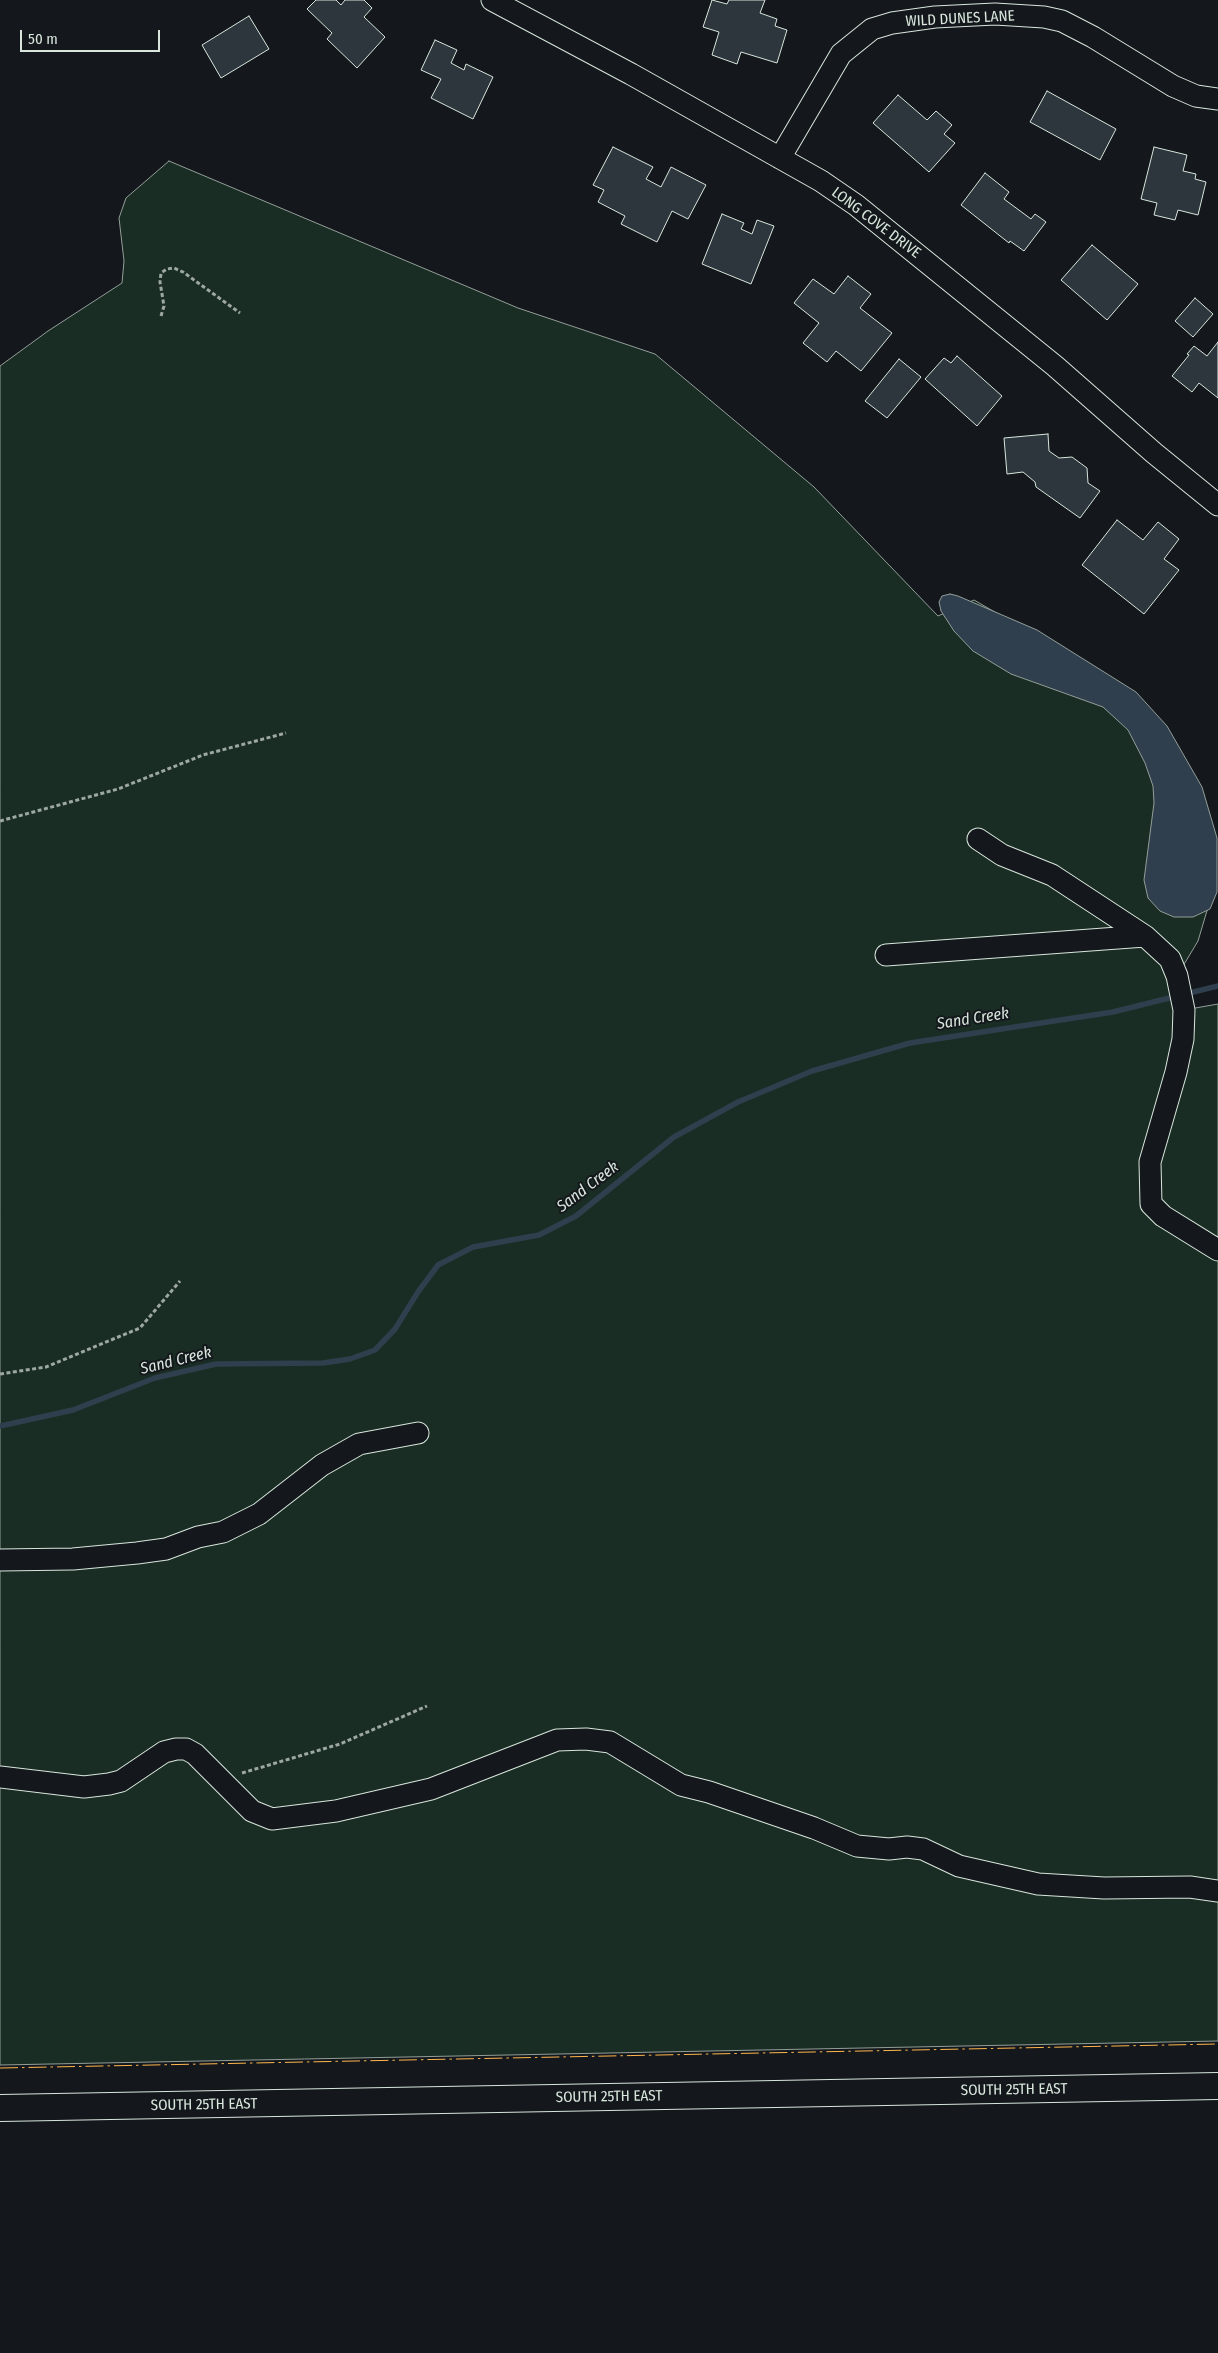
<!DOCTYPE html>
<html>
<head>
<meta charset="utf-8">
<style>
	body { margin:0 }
	#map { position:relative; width:1218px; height:2353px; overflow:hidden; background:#14181c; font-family:"Fira Sans Condensed",sans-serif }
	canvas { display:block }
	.scale { position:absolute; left:20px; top:30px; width:140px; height:22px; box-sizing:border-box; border:2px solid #d8e6dc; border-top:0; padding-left:6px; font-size:15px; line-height:18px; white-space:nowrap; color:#d8e6dc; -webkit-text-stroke:4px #14181c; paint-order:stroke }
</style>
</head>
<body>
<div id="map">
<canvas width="1218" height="2353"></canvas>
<div class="scale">50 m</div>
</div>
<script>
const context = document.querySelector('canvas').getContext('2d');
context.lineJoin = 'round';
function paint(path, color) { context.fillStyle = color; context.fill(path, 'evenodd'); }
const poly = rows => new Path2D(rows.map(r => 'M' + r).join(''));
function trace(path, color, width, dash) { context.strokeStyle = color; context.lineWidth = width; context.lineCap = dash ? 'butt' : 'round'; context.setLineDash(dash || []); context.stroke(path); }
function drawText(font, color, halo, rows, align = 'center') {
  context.font = font + ' "Fira Sans Condensed",sans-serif'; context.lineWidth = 4; context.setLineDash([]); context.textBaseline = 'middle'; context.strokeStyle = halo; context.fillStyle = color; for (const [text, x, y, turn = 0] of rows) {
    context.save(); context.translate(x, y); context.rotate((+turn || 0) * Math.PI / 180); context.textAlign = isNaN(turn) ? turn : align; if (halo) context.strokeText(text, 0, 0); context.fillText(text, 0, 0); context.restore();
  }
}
const green = poly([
	[169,161,518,308,655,354,814,487,938,616,974,600,1114,681,1214,887,1198,941,1177,976,1184,1010,1218,1004,1218,2041,0,2065,0,366,48,331,122,283,124,261,119,218,126,198,169,161]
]);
paint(green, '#1a2d24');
trace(green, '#939e99', 1);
const water = poly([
	[950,594,958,596,1037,630,1136,692,1167,726,1202,787,1217,838,1217,892,1210,909,1193,917,1174,917,1160,911,1148,898,1144,880,1154,803,1153,786,1145,763,1128,730,1103,707,1011,674,973,651,954,631,941,611,939,602,942,596,950,594]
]);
paint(water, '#2f3f4d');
trace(water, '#939e99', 1);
trace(poly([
	[0,1426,73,1410,155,1378,216,1364,323,1363,350,1359,375,1350,395,1329,418,1292,438,1265,473,1247,539,1235,576,1216,674,1137,738,1102,812,1071,910,1043,1113,1012,1218,986]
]), '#2f3f4d', 5.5);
const building = poly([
	[316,0,336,0,341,5,345,0,364,0,372,8,364,17,385,37,357,68,327,39,332,33,307,9,316,0],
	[712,0,727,4,729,0,765,0,760,13,777,19,775,26,787,30,777,63,741,52,737,64,712,55,719,32,703,27,712,0],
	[249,16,269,49,221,78,202,45,249,16],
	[435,40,457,50,451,63,464,70,466,64,493,77,473,119,431,98,441,79,421,70,435,40],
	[1047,91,1116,129,1100,160,1030,122,1047,91],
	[898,95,927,120,936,111,952,125,944,134,955,143,929,172,873,123,898,95],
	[613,147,653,167,646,179,661,187,671,167,706,185,688,219,672,211,657,242,621,224,625,216,598,202,604,190,593,185,613,147],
	[1154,147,1187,155,1183,171,1196,174,1195,179,1206,182,1198,215,1178,210,1175,220,1154,215,1157,203,1141,199,1154,147],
	[985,173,1009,192,1004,199,1031,219,1035,214,1046,222,1024,251,1010,241,1009,243,961,205,985,173],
	[722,214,744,223,741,229,752,234,757,220,774,226,751,284,702,264,722,214],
	[1092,245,1138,284,1107,320,1061,280,1092,245],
	[848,276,871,294,860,308,892,333,861,371,836,351,827,362,803,343,819,323,794,303,813,279,834,294,848,276],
	[1195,298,1213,314,1193,337,1175,321,1195,298],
	[1218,342,1218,398,1199,383,1192,392,1172,376,1189,355,1187,354,1194,346,1207,356,1218,342],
	[957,356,1002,396,977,426,925,379,944,358,951,363,957,356],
	[899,359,921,377,887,418,865,401,899,359],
	[1048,434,1049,451,1059,458,1072,457,1087,468,1088,483,1100,491,1080,518,1036,487,1035,482,1023,472,1007,474,1004,438,1048,434],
	[1117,520,1143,540,1158,522,1179,539,1164,559,1179,570,1144,614,1082,565,1117,520]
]);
paint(building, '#2c363c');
trace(building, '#d8e6dc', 1);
const minor = poly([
	[492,0,631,74,821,181,856,205,1055,366,1154,453,1218,505],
	[780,158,841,54,872,29,892,23,935,17,995,14,1044,17,1062,21,1093,37,1173,86,1196,96,1218,99],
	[978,839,1002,855,1052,875,1145,936,1170,959,1177,976,1184,1010,1183,1039,1176,1072,1150,1162,1151,1204,1163,1216,1218,1250],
	[886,955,1145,936],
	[0,1560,73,1559,137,1553,166,1549,198,1537,223,1532,259,1514,322,1465,359,1444,418,1433],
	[0,1777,84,1787,109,1784,121,1781,164,1752,176,1749,186,1749,195,1754,252,1811,272,1819,336,1811,431,1789,557,1740,586,1739,610,1742,681,1785,709,1792,814,1828,857,1846,889,1849,907,1847,923,1849,959,1866,1038,1884,1104,1888,1190,1887,1218,1891]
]);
const major = poly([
	[0,2108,1218,2086]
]);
trace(minor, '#d8e6dc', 23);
trace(major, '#d8e6dc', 28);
trace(poly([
	[161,316,164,306,160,282,161,273,167,269,174,268,183,272,240,313],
	[0,821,118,789,203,755,286,733],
	[0,1374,46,1367,140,1328,180,1281],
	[242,1773,340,1744,427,1706]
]), '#9da8a2', 3, [4, 2.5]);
trace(minor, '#14181c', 21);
trace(major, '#14181c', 26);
trace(poly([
	[0,2068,1218,2044]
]), '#ffb74d', 1, [18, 4, 2.5, 4]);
drawText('15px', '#d8e6dc', '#14181c', [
	["WILD DUNES LANE",960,19,-3],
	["LONG COVE DRIVE",876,223,37],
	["SOUTH 25TH EAST",1014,2090,-1],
	["SOUTH 25TH EAST",609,2097,-1],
	["SOUTH 25TH EAST",204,2105,-1]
]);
drawText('italic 16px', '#d8e6dc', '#14181c', [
	["Sand Creek",973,1019,-9],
	["Sand Creek",588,1187,-37],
	["Sand Creek",176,1361,-14]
]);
</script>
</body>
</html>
